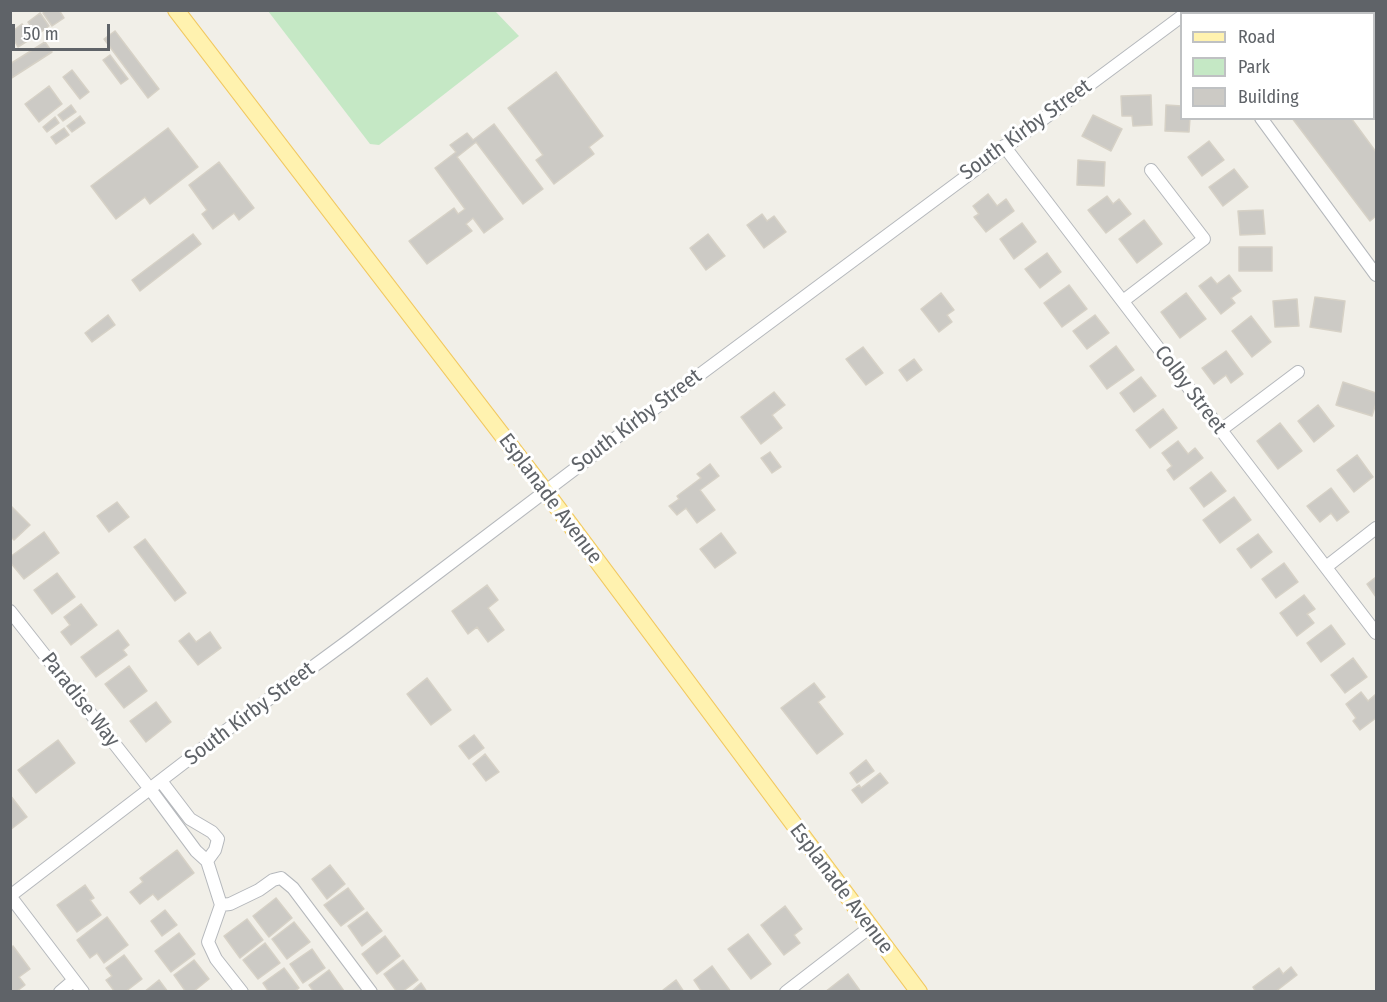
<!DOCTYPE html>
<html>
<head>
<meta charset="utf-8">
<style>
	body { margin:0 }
	#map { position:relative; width:1387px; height:1002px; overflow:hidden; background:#f1efe8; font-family:"Fira Sans Condensed",sans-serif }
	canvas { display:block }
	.frame { position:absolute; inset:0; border:12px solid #5f6368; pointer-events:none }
	.legend { position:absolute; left:1180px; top:12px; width:195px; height:108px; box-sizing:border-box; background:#fff; border:2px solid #bfc1c3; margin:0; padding:8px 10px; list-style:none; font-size:18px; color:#5f6368 }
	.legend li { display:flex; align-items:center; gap:12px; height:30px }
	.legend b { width:30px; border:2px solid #bfc1c3 }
	.scale { position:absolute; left:12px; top:24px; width:98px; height:27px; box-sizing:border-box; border:3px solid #5f6368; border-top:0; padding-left:8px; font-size:18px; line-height:21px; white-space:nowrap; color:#5f6368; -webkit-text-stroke:4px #fff; paint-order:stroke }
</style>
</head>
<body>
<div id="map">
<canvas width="1387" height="1002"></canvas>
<div class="frame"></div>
<ul class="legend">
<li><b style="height:8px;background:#fff2af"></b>Road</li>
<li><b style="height:16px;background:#c5e8c5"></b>Park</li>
<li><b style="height:16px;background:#cccac5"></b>Building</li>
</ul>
<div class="scale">50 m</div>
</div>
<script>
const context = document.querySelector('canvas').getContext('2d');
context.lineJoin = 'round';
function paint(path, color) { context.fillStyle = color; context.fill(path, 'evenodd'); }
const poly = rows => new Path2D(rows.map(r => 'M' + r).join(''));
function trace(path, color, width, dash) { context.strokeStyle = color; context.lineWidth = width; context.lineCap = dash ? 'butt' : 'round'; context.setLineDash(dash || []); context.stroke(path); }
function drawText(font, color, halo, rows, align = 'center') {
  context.font = font + ' "Fira Sans Condensed",sans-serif'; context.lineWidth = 6; context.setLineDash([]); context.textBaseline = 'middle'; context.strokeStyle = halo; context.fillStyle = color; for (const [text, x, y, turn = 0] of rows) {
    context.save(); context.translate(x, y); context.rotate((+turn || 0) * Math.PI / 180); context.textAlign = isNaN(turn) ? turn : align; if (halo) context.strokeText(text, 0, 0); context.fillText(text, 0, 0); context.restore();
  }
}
paint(poly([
	[268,11,495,11,519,36,379,145,370,144]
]), '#c5e8c5');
const building = poly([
	[46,10,59,10,64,18,52,26,43,13,46,10],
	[40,13,49,26,37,35,28,22,40,13],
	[22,24,32,38,18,47,10,33,22,24],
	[115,31,159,89,148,98,104,39,115,31],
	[45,42,52,52,10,79,10,64,45,42],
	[110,55,128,79,121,84,103,60,110,55],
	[72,70,89,92,80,99,63,77,72,70],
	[556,72,603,136,589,147,594,154,554,184,536,160,543,155,508,108,556,72],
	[49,86,62,104,39,122,25,104,49,86],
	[1151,95,1152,125,1133,126,1132,116,1122,116,1121,96,1151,95],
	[71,105,76,112,63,121,58,115,71,105],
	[1166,105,1182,106,1182,118,1190,118,1189,132,1165,131,1166,105],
	[1093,115,1122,129,1111,151,1082,136,1093,115],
	[80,116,85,123,72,132,67,126,80,116],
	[55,117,59,123,47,132,43,127,55,117],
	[1292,118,1351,118,1376,152,1376,216,1370,221,1292,118],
	[494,124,543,189,523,204,476,142,457,157,503,219,484,233,473,218,466,224,472,231,427,264,409,241,454,208,458,214,465,209,435,168,456,152,450,145,467,133,473,140,494,124],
	[64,128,69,135,56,144,51,137,64,128],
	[168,128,198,167,150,204,145,197,116,219,91,186,168,128],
	[1209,141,1224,160,1202,176,1188,157,1209,141],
	[1078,160,1105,162,1104,186,1077,185,1078,160],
	[219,162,254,208,239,220,234,213,213,229,202,214,207,210,189,185,219,162],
	[1234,169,1248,187,1223,206,1209,187,1234,169],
	[988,194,997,206,1006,199,1014,211,986,232,974,217,979,214,973,206,988,194],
	[1107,196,1113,204,1119,199,1131,214,1106,233,1088,210,1107,196],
	[1263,210,1265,234,1240,235,1238,211,1263,210],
	[762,214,767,221,774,216,786,232,764,248,747,225,762,214],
	[1144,220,1162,244,1137,263,1119,239,1144,220],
	[1022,223,1036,242,1014,259,1000,239,1022,223],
	[193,234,201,244,140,291,132,280,193,234],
	[708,234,725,256,706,270,690,248,708,234],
	[1239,247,1272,247,1272,271,1239,271,1239,247],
	[1047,253,1061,272,1040,288,1025,269,1047,253],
	[1229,275,1241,291,1231,298,1235,303,1221,314,1199,286,1211,277,1217,284,1229,275],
	[1069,285,1087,309,1062,327,1044,303,1069,285],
	[941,293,954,310,947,315,952,322,939,332,921,309,941,293],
	[1186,293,1206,319,1180,338,1161,312,1186,293],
	[1315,297,1345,301,1341,332,1310,327,1315,297],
	[1297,299,1299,326,1275,327,1273,301,1297,299],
	[108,315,115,325,92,342,85,333,108,315],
	[1095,315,1109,333,1087,349,1073,331,1095,315],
	[1251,316,1271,342,1252,357,1232,331,1251,316],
	[1116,346,1134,370,1107,389,1090,366,1116,346],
	[863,347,883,373,866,385,846,359,863,347],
	[1226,351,1243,374,1231,383,1226,375,1214,384,1202,368,1226,351],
	[914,359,922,370,907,381,899,370,914,359],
	[1141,377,1156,396,1134,412,1120,393,1141,377],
	[1343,382,1376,393,1376,403,1372,416,1336,405,1343,382],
	[774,392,785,405,772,415,782,428,761,444,741,417,774,392],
	[1318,405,1334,426,1314,442,1298,421,1318,405],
	[1163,409,1177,428,1150,448,1136,430,1163,409],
	[1280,423,1302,451,1278,469,1257,441,1280,423],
	[1178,441,1188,454,1195,448,1203,458,1174,480,1167,470,1172,466,1162,453,1178,441],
	[770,452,781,467,772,473,761,458,770,452],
	[1357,455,1373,477,1354,492,1337,470,1357,455],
	[710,464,719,476,700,490,715,510,697,523,686,508,677,515,669,506,679,499,677,496,701,478,697,474,710,464],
	[1211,472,1226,491,1204,507,1190,488,1211,472],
	[1331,488,1349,512,1337,521,1331,513,1320,522,1307,506,1331,488],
	[1234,497,1251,520,1220,543,1203,520,1234,497],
	[117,502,129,517,109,532,97,516,117,502],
	[11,506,30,525,14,540,10,536,11,506],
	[44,532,59,553,24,579,10,562,10,557,44,532],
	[721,533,736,553,715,568,700,549,721,533],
	[1258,534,1272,552,1251,568,1237,549,1258,534],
	[145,539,186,593,175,601,134,547,145,539],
	[1284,563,1298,582,1276,598,1262,579,1284,563],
	[57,573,75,597,52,614,34,590,57,573],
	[1376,577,1376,597,1367,584,1376,577],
	[487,585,498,600,488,608,504,630,488,642,477,627,468,634,452,611,487,585],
	[1304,595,1315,609,1307,614,1314,623,1297,636,1280,613,1304,595],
	[81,604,97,625,71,645,61,632,70,625,64,617,81,604],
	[1331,625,1345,644,1321,662,1307,643,1331,625],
	[118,630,129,645,123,650,127,655,96,677,81,657,118,630],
	[210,632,221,648,198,665,179,641,189,633,196,642,210,632],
	[1353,658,1367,677,1345,693,1331,675,1353,658],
	[129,666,147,691,124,708,105,684,129,666],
	[427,678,451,710,431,725,407,694,427,678],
	[814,683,825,697,818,702,843,734,817,754,781,708,814,683],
	[1361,692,1368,701,1376,694,1376,718,1360,730,1353,721,1356,718,1346,704,1361,692],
	[156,702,171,722,146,742,130,721,156,702],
	[474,735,484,748,469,759,459,746,474,735],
	[58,740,75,763,36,793,18,770,58,740],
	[485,754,499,772,486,781,473,764,485,754],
	[866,760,874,771,857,783,850,773,866,760],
	[880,773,888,783,862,803,852,790,859,785,861,788,880,773],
	[10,795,27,817,10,830,10,795],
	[177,850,194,873,158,900,153,894,140,904,130,892,143,882,140,878,177,850],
	[330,865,345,884,327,899,312,879,330,865],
	[85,885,94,898,90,900,101,915,77,932,57,905,85,885],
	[348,888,364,909,341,926,324,905,348,888],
	[276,898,292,918,269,937,253,916,276,898],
	[785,906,802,929,794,935,800,943,784,955,761,925,785,906],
	[165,910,177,925,162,936,151,921,165,910],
	[367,912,382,931,362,946,348,926,367,912],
	[107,917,128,945,104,963,97,953,90,958,77,940,107,917],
	[247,919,263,940,240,958,224,936,247,919],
	[294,922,310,942,287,959,272,939,294,922],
	[179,933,195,954,171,972,155,951,179,933],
	[748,934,771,964,751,979,728,949,748,934],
	[385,936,400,956,377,974,362,954,385,936],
	[265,943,280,963,258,979,243,960,265,943],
	[13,946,30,969,19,977,25,985,16,992,10,992,10,948,13,946],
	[312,949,325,968,303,983,290,964,312,949],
	[124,955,142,979,125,992,115,992,106,980,112,976,106,968,124,955],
	[194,960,209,979,193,992,186,992,174,975,194,960],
	[403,960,418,980,402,992,397,992,384,974,403,960],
	[712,966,731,992,702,992,694,980,712,966],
	[1291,967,1297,975,1275,992,1256,992,1253,987,1279,968,1283,974,1291,967],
	[284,968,299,988,294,992,269,992,263,983,284,968],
	[329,970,344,991,314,992,309,985,329,970],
	[848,974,861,992,825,992,848,974],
	[159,980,168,992,144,992,159,980],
	[676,980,684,992,664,992,663,990,676,980],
	[421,983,427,992,411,992,421,983]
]);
paint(building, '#cccac5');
trace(building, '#d6d1c6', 1.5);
const minor = poly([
	[1261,118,1376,275],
	[1004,146,1376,633],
	[1123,301,1204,239,1151,170],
	[1221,430,1298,372],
	[1326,567,1376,528],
	[10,611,150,789,196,851,207,861,221,905],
	[161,781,190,819,212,832,218,839,215,850,207,861],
	[10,896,224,732,348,641,675,393,1182,16],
	[10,896,83,992],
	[221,905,230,904,259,890,273,880,281,878,293,888,371,992],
	[221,905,208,942,216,959,242,992],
	[60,992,74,980],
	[786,992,869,928]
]);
const major = poly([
	[176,10,545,491,919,992]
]);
trace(minor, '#b5b8bc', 14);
trace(major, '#f2c960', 18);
trace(minor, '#fff', 12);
trace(major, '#fff2af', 16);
drawText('21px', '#5f6368', '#fff', [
	["South Kirby Street",1026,130,-36],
	["Colby Street",1190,390,53],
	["South Kirby Street",637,421,-37],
	["Esplanade Avenue",550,499,53],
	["Paradise Way",80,700,52],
	["South Kirby Street",250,714,-37],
	["Esplanade Avenue",841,889,53]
]);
</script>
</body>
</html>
